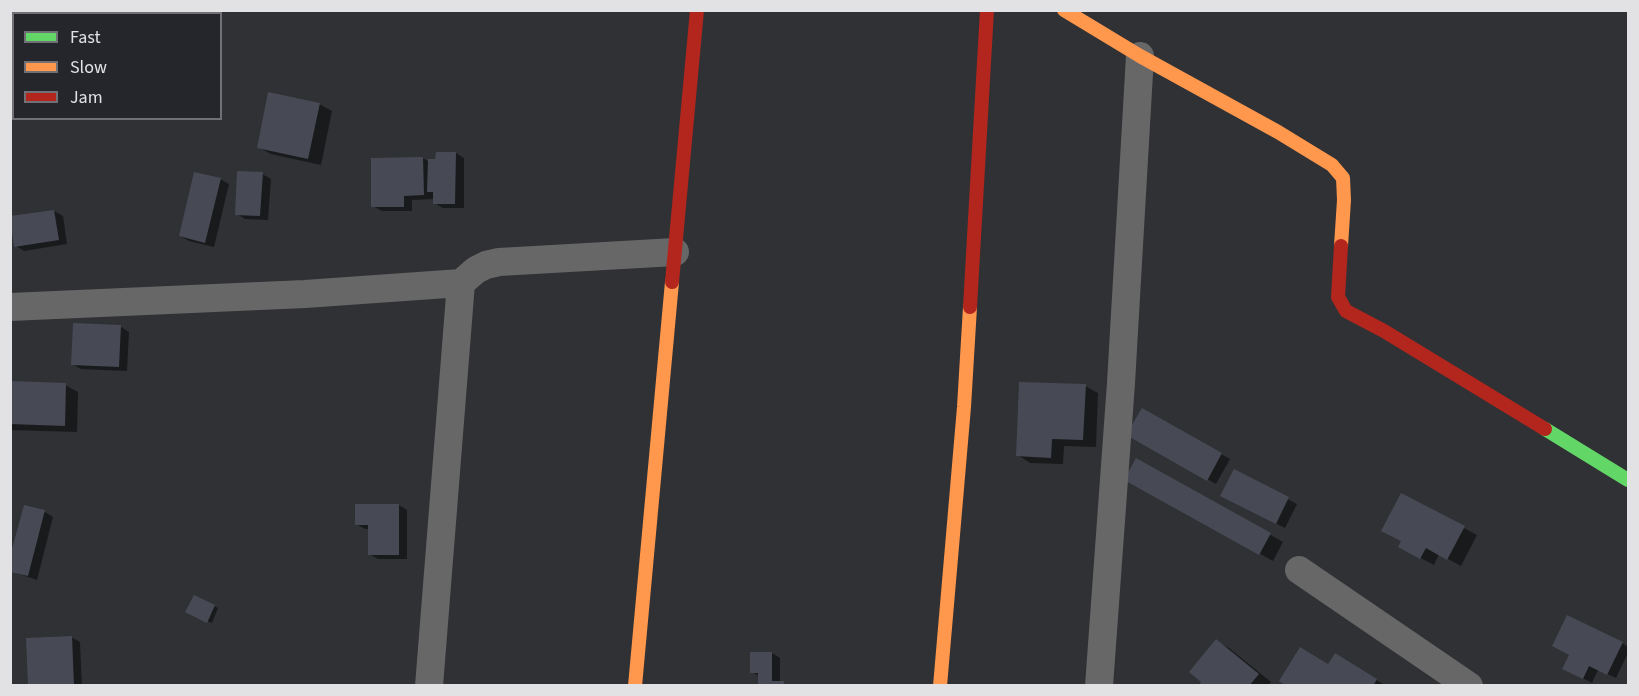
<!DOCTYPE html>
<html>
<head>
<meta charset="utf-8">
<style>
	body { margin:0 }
	#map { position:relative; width:1639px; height:696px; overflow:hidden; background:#303134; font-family:"Source Sans 3",sans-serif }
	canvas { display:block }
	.frame { position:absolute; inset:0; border:12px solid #e2e2e5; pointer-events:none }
	.legend { position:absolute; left:12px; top:12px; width:210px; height:108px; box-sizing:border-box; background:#25262b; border:2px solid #717175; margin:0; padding:8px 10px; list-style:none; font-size:18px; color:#e2e2e5 }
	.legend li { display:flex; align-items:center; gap:12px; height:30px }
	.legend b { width:30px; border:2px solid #717175 }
</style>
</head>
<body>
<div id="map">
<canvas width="1639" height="696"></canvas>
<div class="frame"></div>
<ul class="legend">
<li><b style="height:8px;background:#63d668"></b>Fast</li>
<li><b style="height:8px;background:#ff974d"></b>Slow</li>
<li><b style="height:8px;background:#b3261e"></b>Jam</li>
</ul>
</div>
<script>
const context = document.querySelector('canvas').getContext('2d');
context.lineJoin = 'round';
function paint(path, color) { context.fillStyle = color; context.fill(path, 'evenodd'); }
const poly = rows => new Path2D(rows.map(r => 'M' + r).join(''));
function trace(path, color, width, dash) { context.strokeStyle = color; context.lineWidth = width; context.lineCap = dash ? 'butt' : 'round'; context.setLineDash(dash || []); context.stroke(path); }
paint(poly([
	[319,104,332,111,321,165,271,154,258,147],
	[456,153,464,158,464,208,443,208,434,203,434,199,412,200,412,211,382,211,373,206,423,158,429,162],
	[262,174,271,179,268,220,245,219,237,214],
	[220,179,229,184,214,247,189,241,180,236],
	[54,211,63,216,67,244,24,251,16,246],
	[121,327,129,332,127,371,81,369,72,364],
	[10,383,65,385,78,392,77,432,10,430],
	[1085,386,1098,393,1096,447,1064,446,1063,464,1030,463,1018,455],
	[1142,410,1230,459,1216,484,1128,435],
	[1137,460,1283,542,1273,561,1126,479],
	[1234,471,1297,504,1285,528,1231,500],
	[1401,495,1477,535,1461,566,1439,554,1434,565,1413,554,1403,541],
	[399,505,407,510,407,559,378,559,369,554,369,529,365,529,356,524],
	[25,507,45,512,53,517,37,580,10,571],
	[214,606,218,608,212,623,187,612],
	[71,637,80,642,82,686,29,686],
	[1216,641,1229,648,1271,682,1268,686,1201,686],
	[1622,643,1628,647,1628,653,1616,678,1598,670,1592,683,1573,673],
	[772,653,780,658,780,683,788,686,759,686,759,676,752,672],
	[1336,655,1386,686,1289,686,1329,666]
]), '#0007');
paint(poly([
	[268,92,320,103,308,159,257,148],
	[436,152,456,152,455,204,433,204,433,192,427,192,428,159,435,159],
	[423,157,424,195,404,196,404,207,371,207,371,158],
	[237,171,263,172,260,216,235,215],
	[194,172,221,178,205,243,179,236],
	[54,210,59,240,14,247,10,216],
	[73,323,121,325,119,367,71,365],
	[10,381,66,383,65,426,10,424],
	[1019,382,1086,384,1083,440,1052,439,1051,458,1016,456],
	[1142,408,1222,453,1207,481,1126,435],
	[1136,458,1271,533,1259,555,1124,480],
	[1234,469,1289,497,1276,524,1220,496],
	[1401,493,1465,526,1447,560,1426,548,1420,559,1398,547,1401,541,1381,531],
	[355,504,399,504,399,555,368,555,368,525,355,525],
	[24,505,45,510,28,576,10,572,10,556],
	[194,595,215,605,207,623,185,612],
	[1567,615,1623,642,1607,675,1589,666,1583,679,1562,669,1569,655,1552,646],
	[72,636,74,686,28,686,26,638],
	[1216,639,1259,674,1249,686,1199,686,1201,682,1189,672],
	[1300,647,1328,664,1335,653,1377,679,1373,686,1286,686,1279,681],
	[750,652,772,652,772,681,784,681,784,686,758,686,758,673,750,673]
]), '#474955');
trace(poly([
	[10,307,305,294,461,283],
	[1299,570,1469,686],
	[429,686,461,283,476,270,486,265,499,262,675,252],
	[1099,686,1121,383,1140,56]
]), '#676767', 28);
trace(poly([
	[1545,429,1628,480]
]), '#63d668', 14);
trace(poly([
	[1064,10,1140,56,1278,132,1332,165,1343,178,1344,200,1341,246],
	[635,686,672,282],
	[940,686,964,407,970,307]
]), '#ff974d', 14);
trace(poly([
	[1341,246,1338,297,1346,311,1384,331,1545,429],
	[672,282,697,10],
	[970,307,987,10]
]), '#b3261e', 14);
</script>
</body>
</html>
